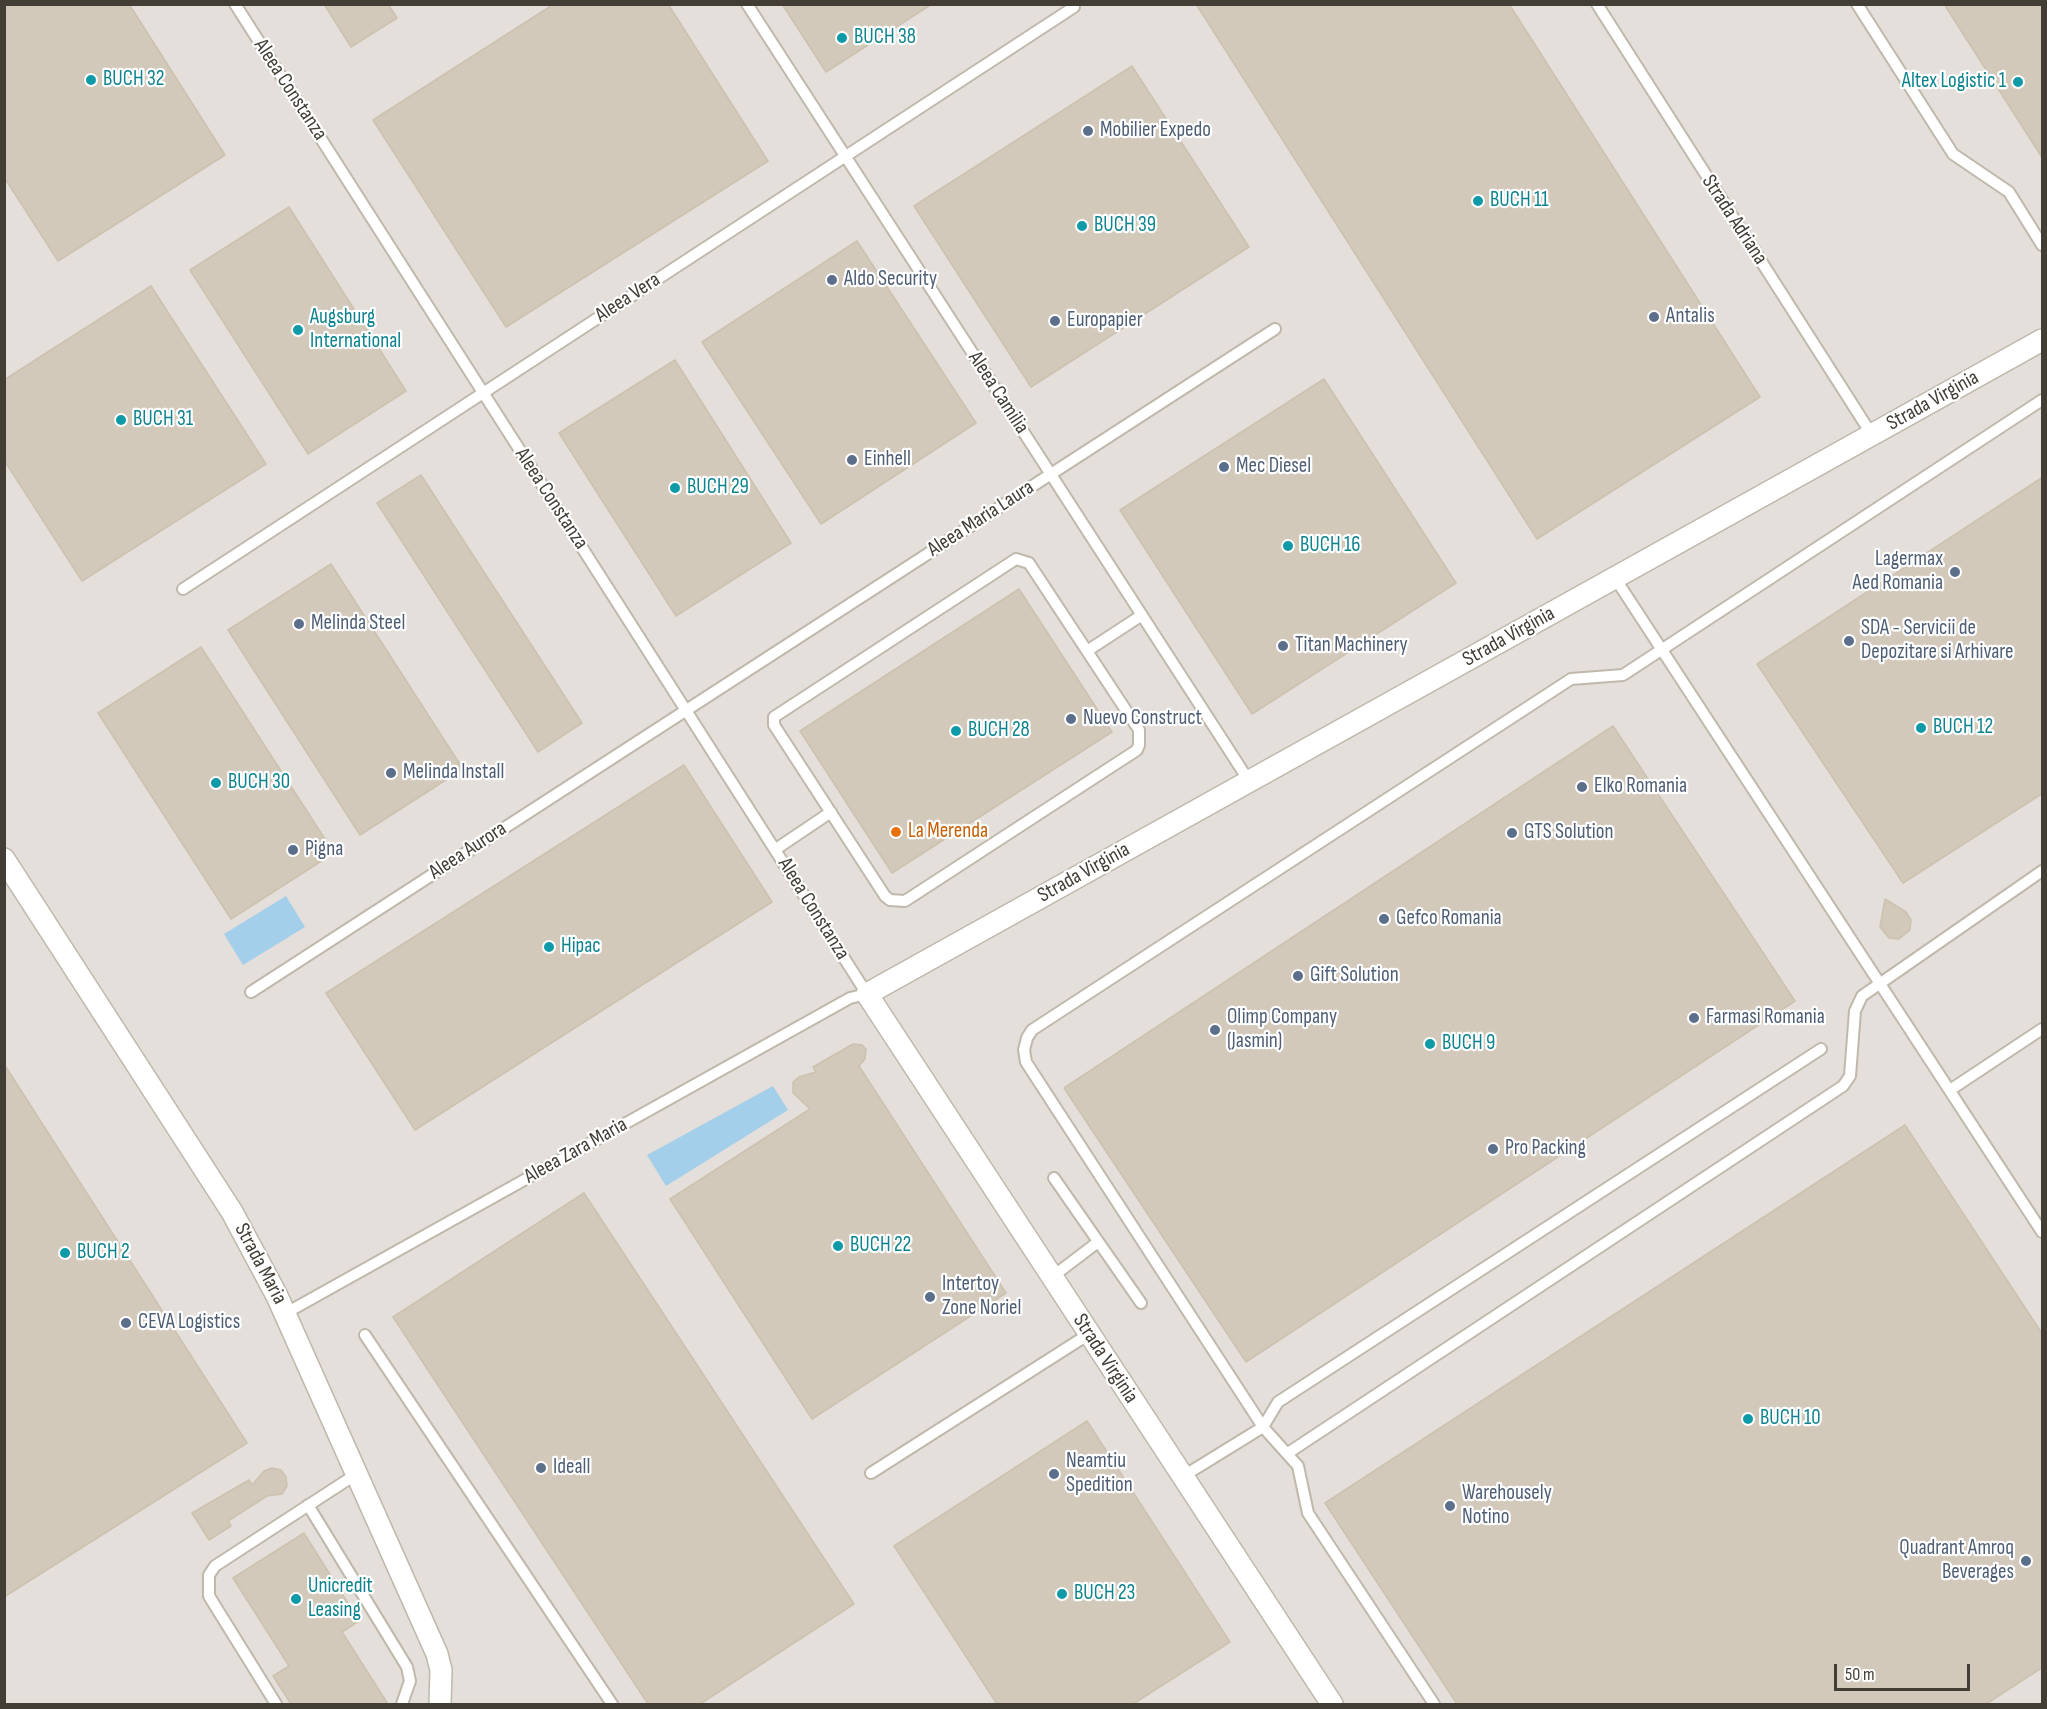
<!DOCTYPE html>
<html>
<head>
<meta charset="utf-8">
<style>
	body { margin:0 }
	#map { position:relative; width:2047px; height:1709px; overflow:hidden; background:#f1eee5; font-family:"Sofia Sans Condensed",sans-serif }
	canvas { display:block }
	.frame { position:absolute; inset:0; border:6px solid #433e35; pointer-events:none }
	.scale { position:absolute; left:1834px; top:1664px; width:136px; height:27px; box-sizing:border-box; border:3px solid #433e35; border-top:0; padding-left:8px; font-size:18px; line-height:21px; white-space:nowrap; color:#433e35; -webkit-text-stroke:4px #fff; paint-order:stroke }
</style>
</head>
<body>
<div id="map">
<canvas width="2047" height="1709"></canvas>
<div class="frame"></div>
<div class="scale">50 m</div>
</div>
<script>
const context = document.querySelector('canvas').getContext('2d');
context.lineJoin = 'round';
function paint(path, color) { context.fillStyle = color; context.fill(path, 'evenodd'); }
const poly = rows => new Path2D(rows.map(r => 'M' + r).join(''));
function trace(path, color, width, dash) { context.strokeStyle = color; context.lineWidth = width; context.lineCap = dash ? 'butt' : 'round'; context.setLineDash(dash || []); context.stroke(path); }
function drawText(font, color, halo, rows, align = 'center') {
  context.font = font + ' "Sofia Sans Condensed",sans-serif'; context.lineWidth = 4.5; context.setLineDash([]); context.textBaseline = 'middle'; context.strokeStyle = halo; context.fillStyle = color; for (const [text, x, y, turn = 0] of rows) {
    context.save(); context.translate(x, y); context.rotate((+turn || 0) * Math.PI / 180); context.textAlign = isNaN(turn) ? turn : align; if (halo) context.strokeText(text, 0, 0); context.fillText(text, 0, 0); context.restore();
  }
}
paint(poly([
	[5,5,2042,5,2042,1704,5,1704]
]), '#e4dfda');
paint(poly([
	[286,896,305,927,243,965,224,934],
	[773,1086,788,1110,666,1186,647,1155]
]), '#a4cfeb');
const building = poly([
	[4,4,129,4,225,155,58,261,4,177,4,4],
	[324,4,388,4,397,18,351,47,324,4],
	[554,4,668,4,768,161,506,327,373,120,554,4],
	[782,4,932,4,826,72,782,4],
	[1196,4,1509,4,1760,397,1537,539,1196,4],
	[1944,4,2043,4,2043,159,1944,4],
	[1132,66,1249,247,1031,387,914,206,1132,66],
	[289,207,406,391,308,454,190,270,289,207],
	[857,241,976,423,821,524,702,342,857,241],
	[151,286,266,464,82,581,4,460,4,380,151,286],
	[675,360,791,543,676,616,559,433,675,360],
	[1324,379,1456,583,1252,714,1120,510,1324,379],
	[421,475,582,723,538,752,377,503,421,475],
	[2043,477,2043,793,1903,883,1757,664,2043,477],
	[331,564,463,769,360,835,228,630,331,564],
	[1019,589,1112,732,892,873,800,731,1019,589],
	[201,647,334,853,231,919,98,713,201,647],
	[1613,726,1795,1001,1246,1362,1064,1088,1613,726],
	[684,765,772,902,415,1130,326,993,684,765],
	[1885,899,1906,912,1911,920,1910,930,1899,939,1889,938,1880,927,1885,899],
	[853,1044,862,1045,866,1049,865,1059,859,1066,1006,1293,812,1419,670,1199,810,1109,793,1093,793,1082,799,1077,816,1072,813,1067,853,1044],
	[4,1064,247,1443,4,1597,4,1064],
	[1905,1125,2043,1335,2043,1667,1986,1704,1457,1704,1325,1503,1905,1125],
	[584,1193,854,1604,700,1704,648,1704,393,1317,584,1193],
	[1087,1421,1230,1642,1133,1704,997,1704,894,1546,1087,1421],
	[272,1468,281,1470,286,1477,287,1486,282,1494,267,1496,228,1521,231,1526,209,1540,192,1513,249,1480,252,1485,264,1471,272,1468],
	[304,1533,359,1621,342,1632,388,1704,291,1704,273,1676,289,1666,233,1578,304,1533]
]);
paint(building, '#d2c9bb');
trace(building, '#cdc1af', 1.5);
const service = poly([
	[235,4,867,994,850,998,286,1313],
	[747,4,1249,781],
	[1597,4,1872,435],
	[1857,4,1953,154,2009,192,2042,245],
	[1016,559,1029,563,1139,730,1139,745,1137,750,905,901,890,900,885,896,774,725,774,717,1016,559],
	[1615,578,2042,1232],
	[183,589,1074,7],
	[1087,651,1142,615],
	[776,849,831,812],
	[251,992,1275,329],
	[1950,1090,2042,1029],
	[1054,1178,1141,1303],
	[1052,1277,1098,1242],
	[365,1335,612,1704],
	[1288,1453,1843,1086,1850,1076,1855,1011,1862,996,2042,871],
	[871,1473,1089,1334],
	[1182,1477,1263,1427,1278,1402,1821,1049],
	[308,1505,407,1667,410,1681,402,1704],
	[276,1704,209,1596,209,1575,215,1566,358,1473],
	[1434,1704,1308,1513,1298,1466,1263,1427,1026,1062,1024,1050,1027,1038,1032,1030,1571,679,1623,675,2042,400]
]);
const minor = poly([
	[4,859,232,1212,277,1296,437,1654,441,1670,440,1704],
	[1332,1704,867,994,2042,340]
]);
trace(service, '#bfb8ab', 14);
trace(minor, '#bfb8ab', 24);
trace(service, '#fff', 10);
trace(minor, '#fff', 21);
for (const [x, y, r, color] of [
	[842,38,6,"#0f9aa8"],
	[91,80,6,"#0f9aa8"],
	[2018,82,6,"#0f9aa8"],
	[1088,131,6,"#5c6f8a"],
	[1478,201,6,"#0f9aa8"],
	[1082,226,6,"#0f9aa8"],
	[832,280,6,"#5c6f8a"],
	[1654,317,6,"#5c6f8a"],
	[1055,321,6,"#5c6f8a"],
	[298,330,6,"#0f9aa8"],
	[121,420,6,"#0f9aa8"],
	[852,460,6,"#5c6f8a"],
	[1224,467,6,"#5c6f8a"],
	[675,488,6,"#0f9aa8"],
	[1288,546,6,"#0f9aa8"],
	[1955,572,6,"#5c6f8a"],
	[299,624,6,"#5c6f8a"],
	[1849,641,6,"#5c6f8a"],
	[1283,646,6,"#5c6f8a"],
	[1071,719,6,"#5c6f8a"],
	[1921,728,6,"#0f9aa8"],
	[956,731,6,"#0f9aa8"],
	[391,773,6,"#5c6f8a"],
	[216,783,6,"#0f9aa8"],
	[1582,787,6,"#5c6f8a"],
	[896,832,6,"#e8710a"],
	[1512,833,6,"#5c6f8a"],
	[293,850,6,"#5c6f8a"],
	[1384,919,6,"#5c6f8a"],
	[549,947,6,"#0f9aa8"],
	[1298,976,6,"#5c6f8a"],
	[1694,1018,6,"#5c6f8a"],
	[1215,1030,6,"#5c6f8a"],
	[1430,1044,6,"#0f9aa8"],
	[1493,1149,6,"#5c6f8a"],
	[838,1246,6,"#0f9aa8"],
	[65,1253,6,"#0f9aa8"],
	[930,1297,6,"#5c6f8a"],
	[126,1323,6,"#5c6f8a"],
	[1748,1419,6,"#0f9aa8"],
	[541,1468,6,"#5c6f8a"],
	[1054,1474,6,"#5c6f8a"],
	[1450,1506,6,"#5c6f8a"],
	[2026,1561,6,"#5c6f8a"],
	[1062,1594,6,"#0f9aa8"],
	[296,1599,6,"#0f9aa8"]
]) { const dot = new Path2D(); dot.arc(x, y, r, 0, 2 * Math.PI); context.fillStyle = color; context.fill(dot); trace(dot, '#fff', 2); }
drawText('21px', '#0d838f', '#fff', [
	["BUCH 38",854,38],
	["BUCH 32",103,80],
	["Altex Logistic 1",2006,82,"right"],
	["BUCH 11",1490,201],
	["BUCH 39",1094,226],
	["Augsburg",310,318],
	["International",310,342],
	["BUCH 31",133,420],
	["BUCH 29",687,488],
	["BUCH 16",1300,546],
	["BUCH 12",1933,728],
	["BUCH 28",968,731],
	["BUCH 30",228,783],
	["Hipac",561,947],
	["BUCH 9",1442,1044],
	["BUCH 22",850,1246],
	["BUCH 2",77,1253],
	["BUCH 10",1760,1419],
	["Unicredit",308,1587],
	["Leasing",308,1611],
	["BUCH 23",1074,1594]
], 'left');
drawText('21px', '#433e35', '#fff', [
	["Aleea Constanza",290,90,57],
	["Strada Adriana",1734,220,57],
	["Aleea Vera",628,298,-33],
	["Aleea Camilia",998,393,57],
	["Strada Virginia",1933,401,-29],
	["Aleea Constanza",551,499,57],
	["Aleea Maria Laura",981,519,-33],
	["Strada Virginia",1509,637,-29],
	["Aleea Aurora",468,851,-33],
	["Strada Virginia",1084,873,-29],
	["Aleea Constanza",813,909,58],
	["Aleea Zara Maria",576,1151,-29],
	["Strada Maria",260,1264,62],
	["Strada Virginia",1105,1359,57]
]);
drawText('21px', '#4e5e75', '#fff', [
	["Mobilier Expedo",1100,131],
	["Aldo Security",844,280],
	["Antalis",1666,317],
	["Europapier",1067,321],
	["Einhell",864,460],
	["Mec Diesel",1236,467],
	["Lagermax",1943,560,"right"],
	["Aed Romania",1943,584,"right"],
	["Melinda Steel",311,624],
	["SDA - Servicii de",1861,629],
	["Depozitare si Arhivare",1861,653],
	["Titan Machinery",1295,646],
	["Nuevo Construct",1083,719],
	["Melinda Install",403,773],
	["Elko Romania",1594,787],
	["GTS Solution",1524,833],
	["Pigna",305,850],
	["Gefco Romania",1396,919],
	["Gift Solution",1310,976],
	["Olimp Company",1227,1018],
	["(Jasmin)",1227,1042],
	["Farmasi Romania",1706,1018],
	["Pro Packing",1505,1149],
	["Intertoy",942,1285],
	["Zone Noriel",942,1309],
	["CEVA Logistics",138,1323],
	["Neamtiu",1066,1462],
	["Spedition",1066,1486],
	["Ideall",553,1468],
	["Warehousely",1462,1494],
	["Notino",1462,1518],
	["Quadrant Amroq",2014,1549,"right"],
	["Beverages",2014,1573,"right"]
], 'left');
drawText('21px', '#c56008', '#fff', [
	["La Merenda",908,832]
], 'left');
</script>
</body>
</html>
